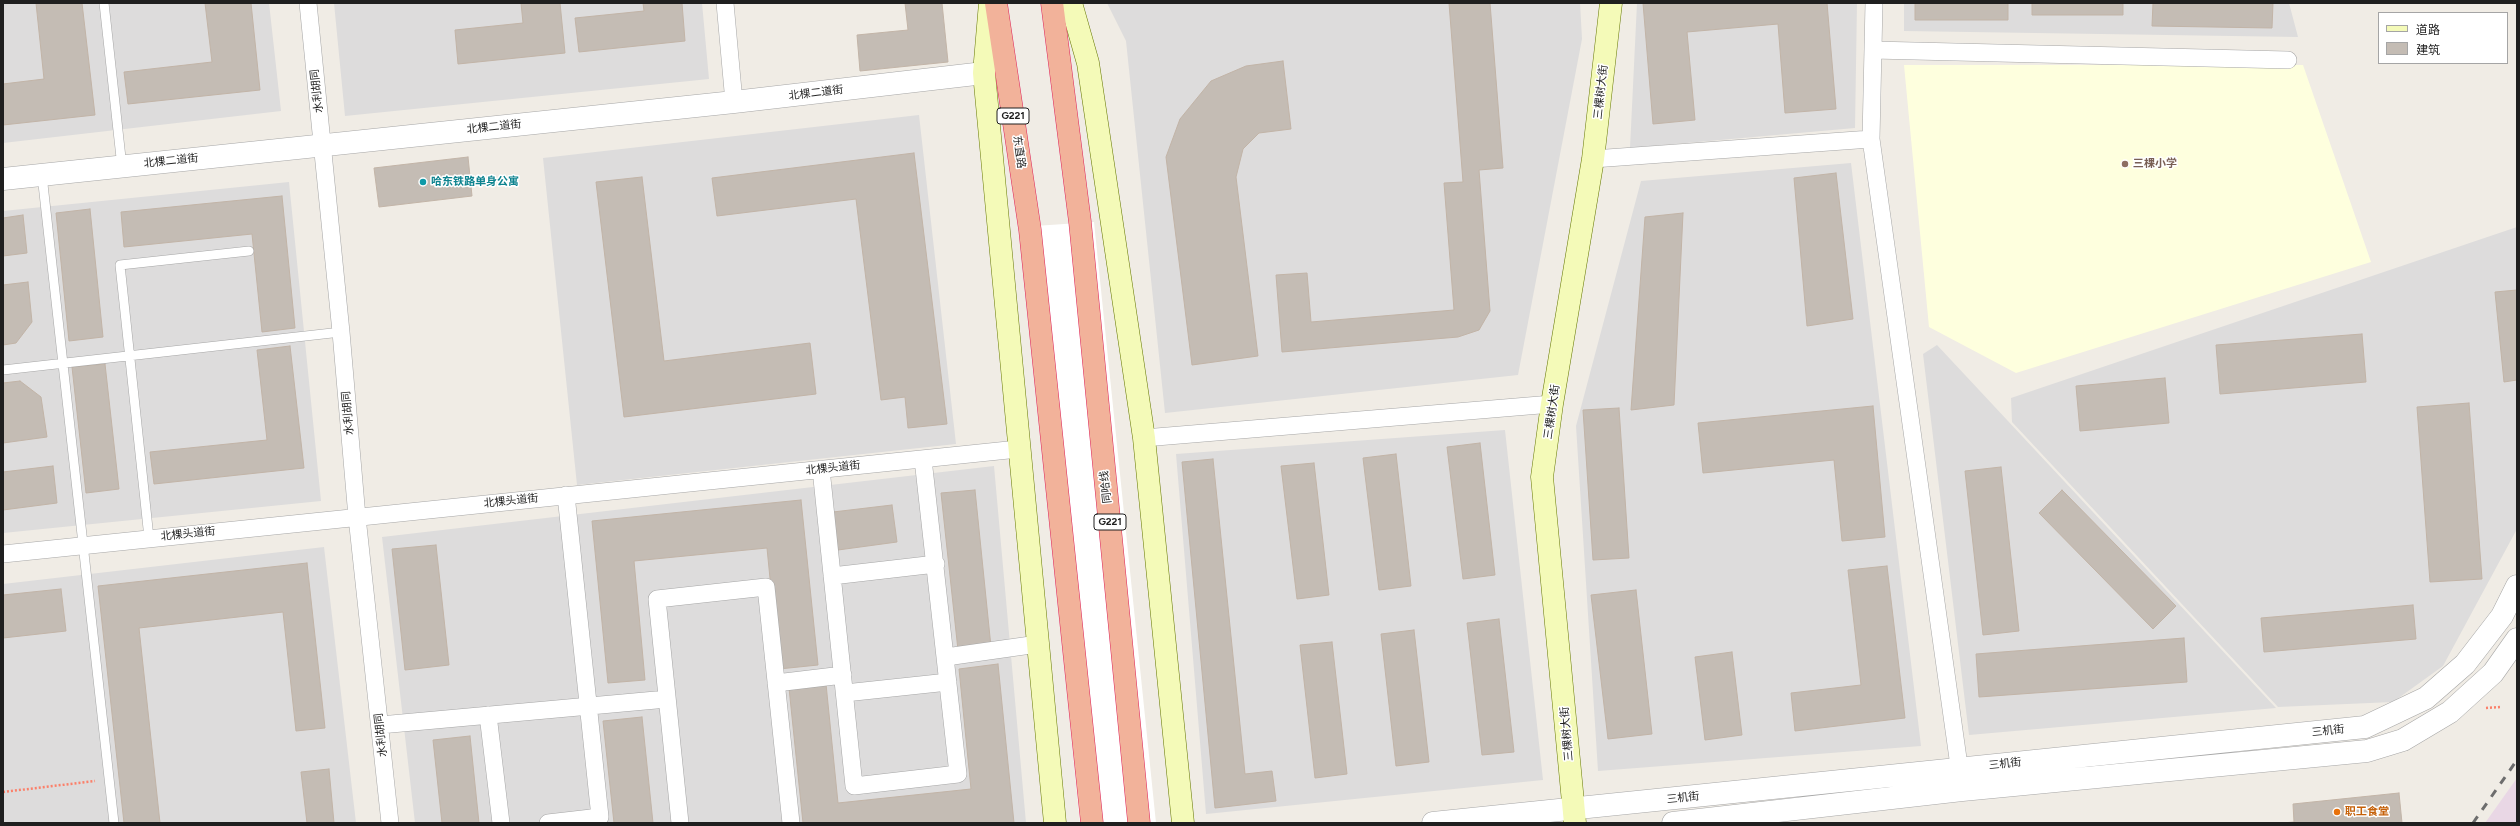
<!DOCTYPE html>
<html>
<head>
<meta charset="utf-8">
<style>
	body { margin:0 }
	#map { position:relative; width:2520px; height:826px; overflow:hidden; background:#f0ece5; font-family:Figtree,"Noto Sans SC",sans-serif }
	canvas { display:block }
	.frame { position:absolute; inset:0; border:4px solid #1f1f1f; pointer-events:none }
	.legend { position:absolute; left:2378px; top:12px; width:130px; height:52px; box-sizing:border-box; background:#fff; border:1px solid #a5a5a5; margin:0; padding:5px 7px; list-style:none; font-size:12px; color:#1f1f1f }
	.legend li { display:flex; align-items:center; gap:8px; height:20px }
	.legend b { width:20px; border:1px solid #a5a5a5 }
</style>
</head>
<body>
<div id="map">
<canvas width="2520" height="826"></canvas>
<div class="frame"></div>
<ul class="legend">
<li><b style="height:5px;background:#f4fab8"></b>道路</li>
<li><b style="height:11px;background:#c4bcb4"></b>建筑</li>
</ul>
</div>
<script>
const context = document.querySelector('canvas').getContext('2d');
context.lineJoin = 'round';
function paint(path, color) { context.fillStyle = color; context.fill(path, 'evenodd'); }
const poly = rows => new Path2D(rows.map(r => 'M' + r).join(''));
function trace(path, color, width, dash) { context.strokeStyle = color; context.lineWidth = width; context.lineCap = dash ? 'butt' : 'round'; context.setLineDash(dash || []); context.stroke(path); }
function drawText(font, color, halo, rows, align = 'center') {
  context.font = font + ' Figtree,"Noto Sans SC",sans-serif'; context.lineWidth = 3; context.setLineDash([]); context.textBaseline = 'middle'; context.strokeStyle = halo; context.fillStyle = color; for (const [text, x, y, turn = 0] of rows) {
    context.save(); context.translate(x, y); context.rotate((+turn || 0) * Math.PI / 180); context.textAlign = isNaN(turn) ? turn : align; if (halo) context.strokeText(text, 0, 0); context.fillText(text, 0, 0); context.restore();
  }
}
paint(poly([
	[3,3,269,3,281,111,3,143],
	[334,3,702,3,709,79,345,116],
	[1107,3,1580,3,1582,39,1518,375,1165,413,1126,41],
	[1637,3,1857,3,1855,128,1630,148],
	[1904,3,2289,3,2298,37,1904,31],
	[919,115,956,444,577,485,543,158],
	[1851,163,1921,746,1598,771,1576,426,1641,181],
	[289,182,321,501,3,533,3,211],
	[2517,227,2517,529,2443,666,2393,702,2278,707,2012,422,2011,398],
	[1937,345,2276,708,1969,735,1923,354],
	[1505,430,1543,780,1206,814,1176,454],
	[994,466,1026,823,415,823,382,537],
	[324,547,356,823,3,823,3,584]
]), '#dddcdc');
paint(poly([
	[2517,778,2517,823,2485,823]
]), '#e9d7e5');
paint(poly([
	[1904,65,2303,65,2371,262,2016,373,1929,327]
]), '#feffde');
paint(poly([
	[1094,222,1156,823,1080,823,1020,227]
]), '#fff');
const building = poly([
	[36,3,82,3,95,115,3,125,3,84,44,79,36,3],
	[205,3,251,3,260,90,128,104,124,72,212,62,205,3],
	[521,3,560,3,565,53,458,64,455,30,523,23,521,3],
	[643,3,682,3,685,41,579,52,575,18,644,11,643,3],
	[905,3,942,3,948,62,860,71,857,35,908,30,905,3],
	[1449,3,1490,3,1503,168,1479,170,1490,311,1479,330,1458,337,1282,352,1276,275,1307,273,1311,322,1454,310,1444,183,1463,182,1449,3],
	[1643,3,1827,3,1836,109,1785,113,1778,24,1687,32,1695,120,1653,124,1643,3],
	[1915,3,2008,3,2008,20,1915,20,1915,3],
	[2032,3,2123,3,2123,15,2032,15,2032,3],
	[2153,3,2273,3,2272,28,2152,26,2153,3],
	[1283,61,1291,129,1259,133,1243,149,1236,177,1258,356,1192,365,1166,157,1180,119,1211,81,1246,66,1283,61],
	[914,153,947,424,908,428,905,397,881,400,856,199,717,216,712,178,914,153],
	[468,157,472,196,379,207,374,168,468,157],
	[1836,173,1853,319,1807,326,1794,178,1836,173],
	[642,177,664,361,810,343,816,394,624,417,596,182,642,177],
	[282,196,295,328,262,332,252,234,124,247,121,212,282,196],
	[90,209,103,337,69,341,56,213,90,209],
	[1683,213,1674,405,1631,410,1645,217,1683,213],
	[23,215,27,253,3,256,3,218,23,215],
	[28,282,32,322,16,343,3,345,3,285,28,282],
	[2517,290,2517,380,2504,382,2495,292,2517,290],
	[2362,334,2366,382,2220,394,2216,345,2362,334],
	[290,346,304,468,154,484,150,452,267,440,257,350,290,346],
	[105,364,119,489,86,493,72,367,105,364],
	[2165,378,2169,423,2080,431,2076,386,2165,378],
	[20,381,41,397,47,437,3,443,3,383,20,381],
	[2469,403,2482,579,2430,582,2417,407,2469,403],
	[1873,406,1885,537,1842,541,1834,460,1703,473,1698,423,1873,406],
	[1619,408,1629,558,1593,560,1583,410,1619,408],
	[1480,443,1495,575,1463,579,1447,447,1480,443],
	[1396,454,1411,586,1379,590,1363,458,1396,454],
	[1213,459,1245,774,1272,771,1276,801,1215,808,1182,462,1213,459],
	[1314,463,1329,595,1297,599,1281,466,1314,463],
	[53,466,57,503,3,510,3,472,53,466],
	[2001,467,2019,631,1983,635,1965,471,2001,467],
	[975,490,991,647,958,650,941,493,975,490],
	[2062,490,2176,606,2153,629,2039,513,2062,490],
	[801,500,818,665,779,669,767,548,634,561,645,680,608,683,592,521,801,500],
	[892,505,897,542,838,550,833,512,892,505],
	[436,545,449,665,405,670,392,549,436,545],
	[307,563,325,728,296,731,283,612,139,628,160,823,124,823,98,586,307,563],
	[1887,566,1905,718,1795,731,1791,693,1861,685,1848,570,1887,566],
	[61,589,66,631,3,638,3,595,61,589],
	[1636,590,1652,734,1608,739,1591,595,1636,590],
	[2413,605,2416,639,2264,652,2261,618,2413,605],
	[1499,619,1514,752,1482,755,1467,623,1499,619],
	[1414,630,1429,762,1396,766,1381,634,1414,630],
	[2184,638,2187,682,1979,697,1976,654,2184,638],
	[1332,642,1347,774,1315,778,1300,645,1332,642],
	[1732,652,1742,735,1705,740,1695,657,1732,652],
	[998,664,1014,823,803,823,789,688,826,684,838,803,971,789,959,669,998,664],
	[642,717,653,823,614,823,603,721,642,717],
	[470,736,479,823,442,823,433,740,470,736],
	[329,769,334,823,307,823,301,772,329,769],
	[2399,793,2402,823,2282,823,2294,822,2293,804,2399,793]
]);
paint(building, '#c4bcb4');
trace(building, '#c2b4a7', 1);
const service = poly([
	[104,3,122,167],
	[42,175,114,823],
	[3,370,341,332],
	[149,538,120,265,249,251]
]);
const minor = poly([
	[308,3,341,332,357,517,390,823],
	[725,3,734,102],
	[1874,3,1871,139,1961,780],
	[1873,50,2288,60],
	[1593,159,1871,139],
	[1144,438,1552,404],
	[821,469,854,786,958,774,923,459],
	[3,554,1018,449],
	[832,576,936,564],
	[946,657,1038,644],
	[776,683,843,675],
	[845,693,948,682],
	[488,715,501,823],
	[380,725,667,699],
	[548,823,600,817,566,495],
	[680,823,657,599,766,587,791,823]
]);
const tertiary = poly([
	[3,179,734,102,984,73],
	[1433,823,2365,727,2426,698,2465,664,2502,616,2517,586],
	[1673,823,1962,790,2367,751,2403,740,2450,712,2493,673,2517,639]
]);
const secondary = poly([
	[990,3,984,73,1055,823],
	[1071,3,1088,63,1144,438,1183,823],
	[1575,823,1542,477,1552,404,1593,159,1611,3]
]);
const trunk = poly([
	[996,3,1030,230,1092,823],
	[1052,3,1080,222,1139,823]
]);
trace(service, '#a6a6a6', 10);
trace(minor, '#a6a6a6', 18);
trace(tertiary, '#a6a6a6', 23);
trace(secondary, '#667804', 23);
trace(trunk, '#dd225a', 23);
trace(poly([
	[2486,708,2500,707],
	[3,792,95,781]
]), '#fb806a', 2.5, [2, 2]);
trace(service, '#fff', 9);
trace(minor, '#fff', 17);
trace(tertiary, '#fff', 22);
trace(secondary, '#f4fab8', 22);
trace(trunk, '#f2b29a', 22);
trace(poly([
	[2473,823,2517,760]
]), '#6d6d6d', 3, [8, 8]);
for (const [x, y, r, color] of [
	[2125,164,4,"#8d6e63"],
	[423,182,4,"#0f9aa8"],
	[2337,812,4,"#e8710a"]
]) { const dot = new Path2D(); dot.arc(x, y, r, 0, 2 * Math.PI); context.fillStyle = color; context.fill(dot); trace(dot, '#fff', 1.5); }
for (const [x, y, w] of [
	[1013,116,32],
	[1110,522,32]
]) { const box = new Path2D(); box.roundRect(x - w / 2, y - 8, w, 16, 3); context.fillStyle = '#fff'; context.fill(box); trace(box, '#1f1f1f', 1); }
drawText('bold 10px', '#1f1f1f', null, [
	["G221",1013,116],
	["G221",1110,522]
]);
drawText('11px', '#1f1f1f', '#fff', [
	["水利胡同",317,91,-96],
	["三棵树大街",1601,92,-84],
	["北棵二道街",816,93,-7],
	["北棵二道街",494,127,-6],
	["东直路",1019,152,82],
	["北棵二道街",171,161,-6],
	["三棵树大街",1552,412,-82],
	["水利胡同",348,413,-95],
	["北棵头道街",833,468,-6],
	["同哈线",1106,487,-96],
	["北棵头道街",511,501,-6],
	["北棵头道街",188,534,-6],
	["三机街",2328,731,-6],
	["三棵树大街",1567,734,-95],
	["水利胡同",381,735,-96],
	["三机街",2005,764,-6],
	["三机街",1683,798,-6]
]);
drawText('bold 11px', '#785e54', '#fff', [
	["三棵小学",2133,164]
], 'left');
drawText('bold 11px', '#0d838f', '#fff', [
	["哈东铁路单身公寓",431,182]
], 'left');
drawText('bold 11px', '#c56008', '#fff', [
	["职工食堂",2345,812]
], 'left');
</script>
</body>
</html>
